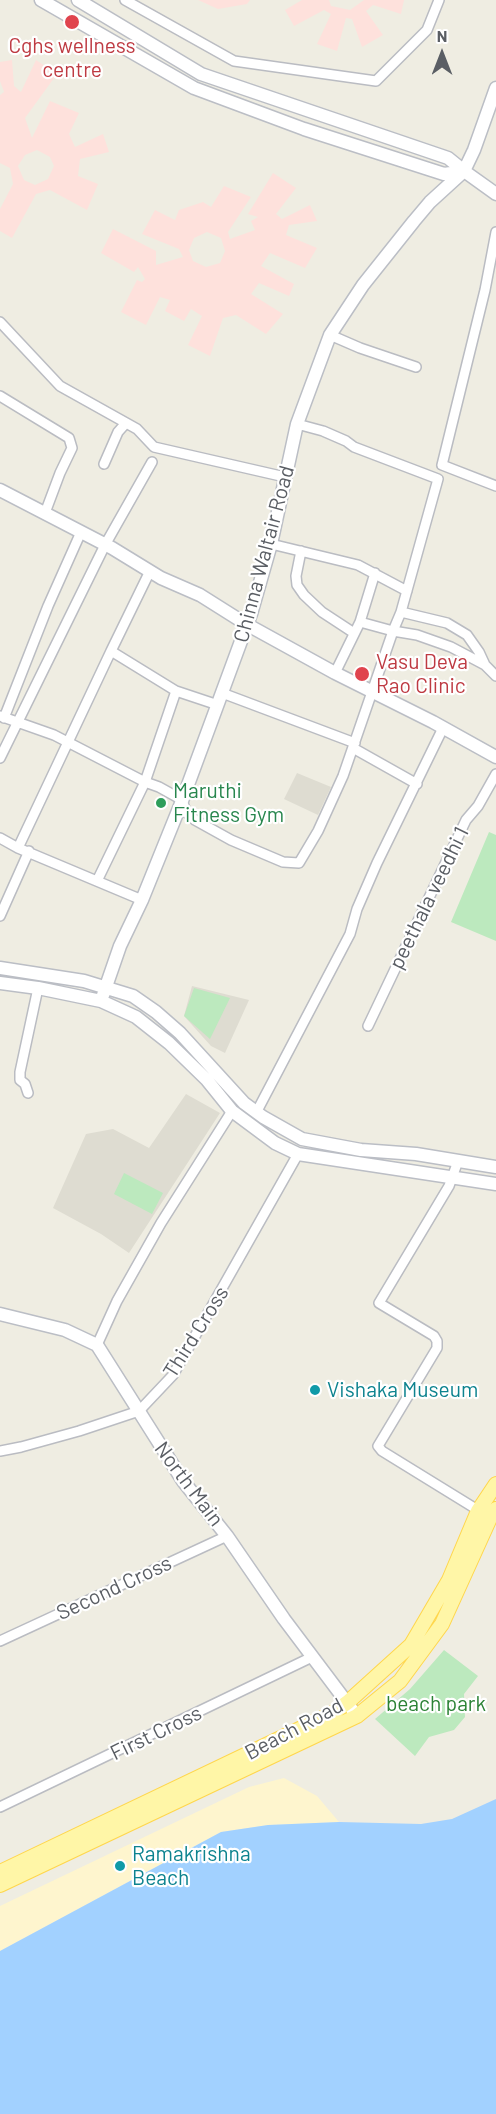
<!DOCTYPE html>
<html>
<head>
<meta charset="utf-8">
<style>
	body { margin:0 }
	#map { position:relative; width:496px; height:2114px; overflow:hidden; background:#efede2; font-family:Barlow,sans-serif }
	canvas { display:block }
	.north { position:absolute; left:412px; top:24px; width:60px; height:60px; -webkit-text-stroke:4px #fff; paint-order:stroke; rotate:0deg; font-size:16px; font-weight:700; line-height:24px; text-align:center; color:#5a5e64 }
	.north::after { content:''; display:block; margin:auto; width:21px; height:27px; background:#5a5e64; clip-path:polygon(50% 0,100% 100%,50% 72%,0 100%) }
</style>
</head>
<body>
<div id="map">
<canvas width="496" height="2114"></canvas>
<div class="north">N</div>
</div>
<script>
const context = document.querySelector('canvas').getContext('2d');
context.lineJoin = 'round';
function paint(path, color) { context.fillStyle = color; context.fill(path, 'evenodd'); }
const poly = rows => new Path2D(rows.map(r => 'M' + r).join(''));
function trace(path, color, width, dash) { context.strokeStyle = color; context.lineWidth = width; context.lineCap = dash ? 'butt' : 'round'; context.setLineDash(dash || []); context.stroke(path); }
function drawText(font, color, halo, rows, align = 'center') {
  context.font = font + ' Barlow,sans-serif'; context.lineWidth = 4.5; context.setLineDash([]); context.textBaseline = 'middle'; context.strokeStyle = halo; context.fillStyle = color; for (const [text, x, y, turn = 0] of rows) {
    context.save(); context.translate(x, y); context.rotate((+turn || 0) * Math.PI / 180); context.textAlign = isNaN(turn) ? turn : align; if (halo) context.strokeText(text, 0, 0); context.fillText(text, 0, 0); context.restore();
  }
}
paint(poly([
	[297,773,331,787,318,815,284,799],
	[192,986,249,1000,225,1053,211,1046,184,1016],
	[186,1094,220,1113,129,1253,101,1234,53,1208,86,1134,113,1129,149,1148]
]), '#dedcd1');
paint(poly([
	[198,0,250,0,247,4,218,9],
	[302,0,329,0,331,6,350,10,364,0,404,0,401,14,373,5,366,11,383,35,362,47,352,19,346,18,337,51,317,44,331,14,324,10,294,26,285,10],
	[12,60,14,86,21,92,36,60,57,74,25,118,32,138,50,101,79,113,69,134,75,147,103,134,109,152,80,159,78,176,98,184,87,210,50,190,36,194,12,238,0,231,0,209,13,184,10,168,0,163,0,95,4,92,0,81,0,62],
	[37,150,50,157,54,166,48,179,35,185,24,180,18,166,25,155],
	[273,173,296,188,276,214,282,219,310,205,317,221,289,225,286,235,317,248,305,268,270,253,261,266,294,284,289,296,259,283,251,294,283,314,266,334,236,315,223,318,210,356,188,345,202,316,191,309,184,321,165,311,170,300,160,297,146,325,121,312,137,280,142,282,145,279,138,267,134,272,101,253,113,229,156,251,156,265,183,257,179,249,142,234,155,210,175,220,179,210,203,202,211,207,224,186,251,197,228,232,230,239,255,230,251,221,258,217,248,214],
	[207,232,221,238,225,251,220,263,206,267,193,261,189,250,194,238]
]), '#fee1dc');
paint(poly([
	[489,832,496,835,496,941,451,922],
	[194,988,230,998,210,1039,184,1016],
	[124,1173,163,1193,152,1214,114,1194],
	[444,1650,478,1676,464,1694,465,1717,454,1730,429,1737,415,1756,375,1719,410,1689]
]), '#bce9be');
paint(poly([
	[284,1778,317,1796,339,1822,268,1825,221,1832,0,1951,0,1906,249,1787]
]), '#fef5ce');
paint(poly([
	[496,1799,496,2114,0,2114,0,1951,221,1832,268,1825,339,1822,421,1824,452,1819]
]), '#a2d1ff');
const street = poly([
	[125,0,234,61,376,81,427,30,439,0],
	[496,232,485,290,442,465,496,486],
	[0,322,60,386,137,429,154,447,285,477],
	[330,335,360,348,416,367],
	[0,396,69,438,72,448,60,473,45,513],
	[297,424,323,431,346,441,354,447,438,479,401,612,393,631,417,635,451,647,485,665,496,676],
	[104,464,118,432,126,423],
	[271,544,358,565,407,591],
	[301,551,296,576,297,585,304,595,322,612,354,633],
	[150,571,111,651,176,691,218,705],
	[401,612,447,623,467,635,479,652,485,665],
	[335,673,360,622,375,573],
	[176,691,145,782,159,787,177,797,182,801,187,813,195,820,231,840,283,862,299,863,318,831,343,776,393,631,360,622],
	[222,693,355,743],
	[0,716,54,735,145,782,97,881],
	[4,718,48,606,81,532],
	[353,748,417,784],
	[0,758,105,545,152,462],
	[0,838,18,848,142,900],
	[18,848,111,651],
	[0,916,29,851],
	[368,1026,466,820,478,806,496,774],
	[28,1093,25,1084,20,1080,20,1072,38,988],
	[256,1113,350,934,357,909,377,863,443,728],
	[458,1161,449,1186,379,1303,434,1336,437,1341,437,1348,378,1446,382,1451,481,1512],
	[97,1345,117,1301,161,1223,232,1111],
	[0,1451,21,1447,79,1431,139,1411,173,1375,298,1154],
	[0,1641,227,1536],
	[0,1807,312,1657]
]);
const secondary = poly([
	[41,0,194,88,304,129,444,174,464,171],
	[78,0,201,74,448,158,464,171,496,194],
	[0,490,112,548,161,578,200,595,246,624,335,673,433,722,496,757],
	[0,968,84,981,133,996,156,1012,180,1033,244,1103,263,1117,302,1139,361,1150,416,1154,496,1167],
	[0,983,38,988,101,1001,136,1017,169,1043,207,1080,232,1111,275,1143,298,1154,496,1184],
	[101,1001,120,946,142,900,182,801,251,614,271,544,297,424,330,335,363,285,414,221,430,202,464,171,474,150,496,88],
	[0,1314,65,1330,97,1345,183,1481,227,1536,284,1619,357,1716]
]);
const primary = poly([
	[0,1872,333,1713,348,1702,411,1645,449,1580,478,1511,496,1484],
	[0,1885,357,1716,400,1681,442,1624,491,1516,496,1509]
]);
trace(street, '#babcc2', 12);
trace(secondary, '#bbbec5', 15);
trace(primary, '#ffd64b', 16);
trace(street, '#fff', 9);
trace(secondary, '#fff', 12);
trace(primary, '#fff6a7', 14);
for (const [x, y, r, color] of [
	[72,22,8,"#e0444e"],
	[362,674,8,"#e0444e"],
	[161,803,6,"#2e9e5b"],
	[315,1390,6,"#0f9aa8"],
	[120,1866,6,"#0f9aa8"]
]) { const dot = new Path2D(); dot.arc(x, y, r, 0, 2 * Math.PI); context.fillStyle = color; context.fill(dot); trace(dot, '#fff', 2); }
drawText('21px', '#be3a42', '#fff', [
	["Cghs wellness",72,46],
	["centre",72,70],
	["Vasu Deva",376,662,"left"],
	["Rao Clinic",376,686,"left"]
]);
drawText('21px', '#5a5e64', '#fff', [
	["Chinna Waltair Road",264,554,-75],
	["peethala veedhi 1",429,898,-64],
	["Third Cross",196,1332,-58],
	["North Main",189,1484,53],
	["Second Cross",114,1588,-25],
	["Beach Road",294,1729,-28],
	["First Cross",156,1733,-26]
]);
drawText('21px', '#27864d', '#fff', [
	["Maruthi",173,791],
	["Fitness Gym",173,815]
], 'left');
drawText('21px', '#0d838f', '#fff', [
	["Vishaka Museum",327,1390],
	["Ramakrishna",132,1854],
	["Beach",132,1878]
], 'left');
drawText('21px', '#2b8234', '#fff', [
	["beach park",436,1704]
]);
</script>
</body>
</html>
